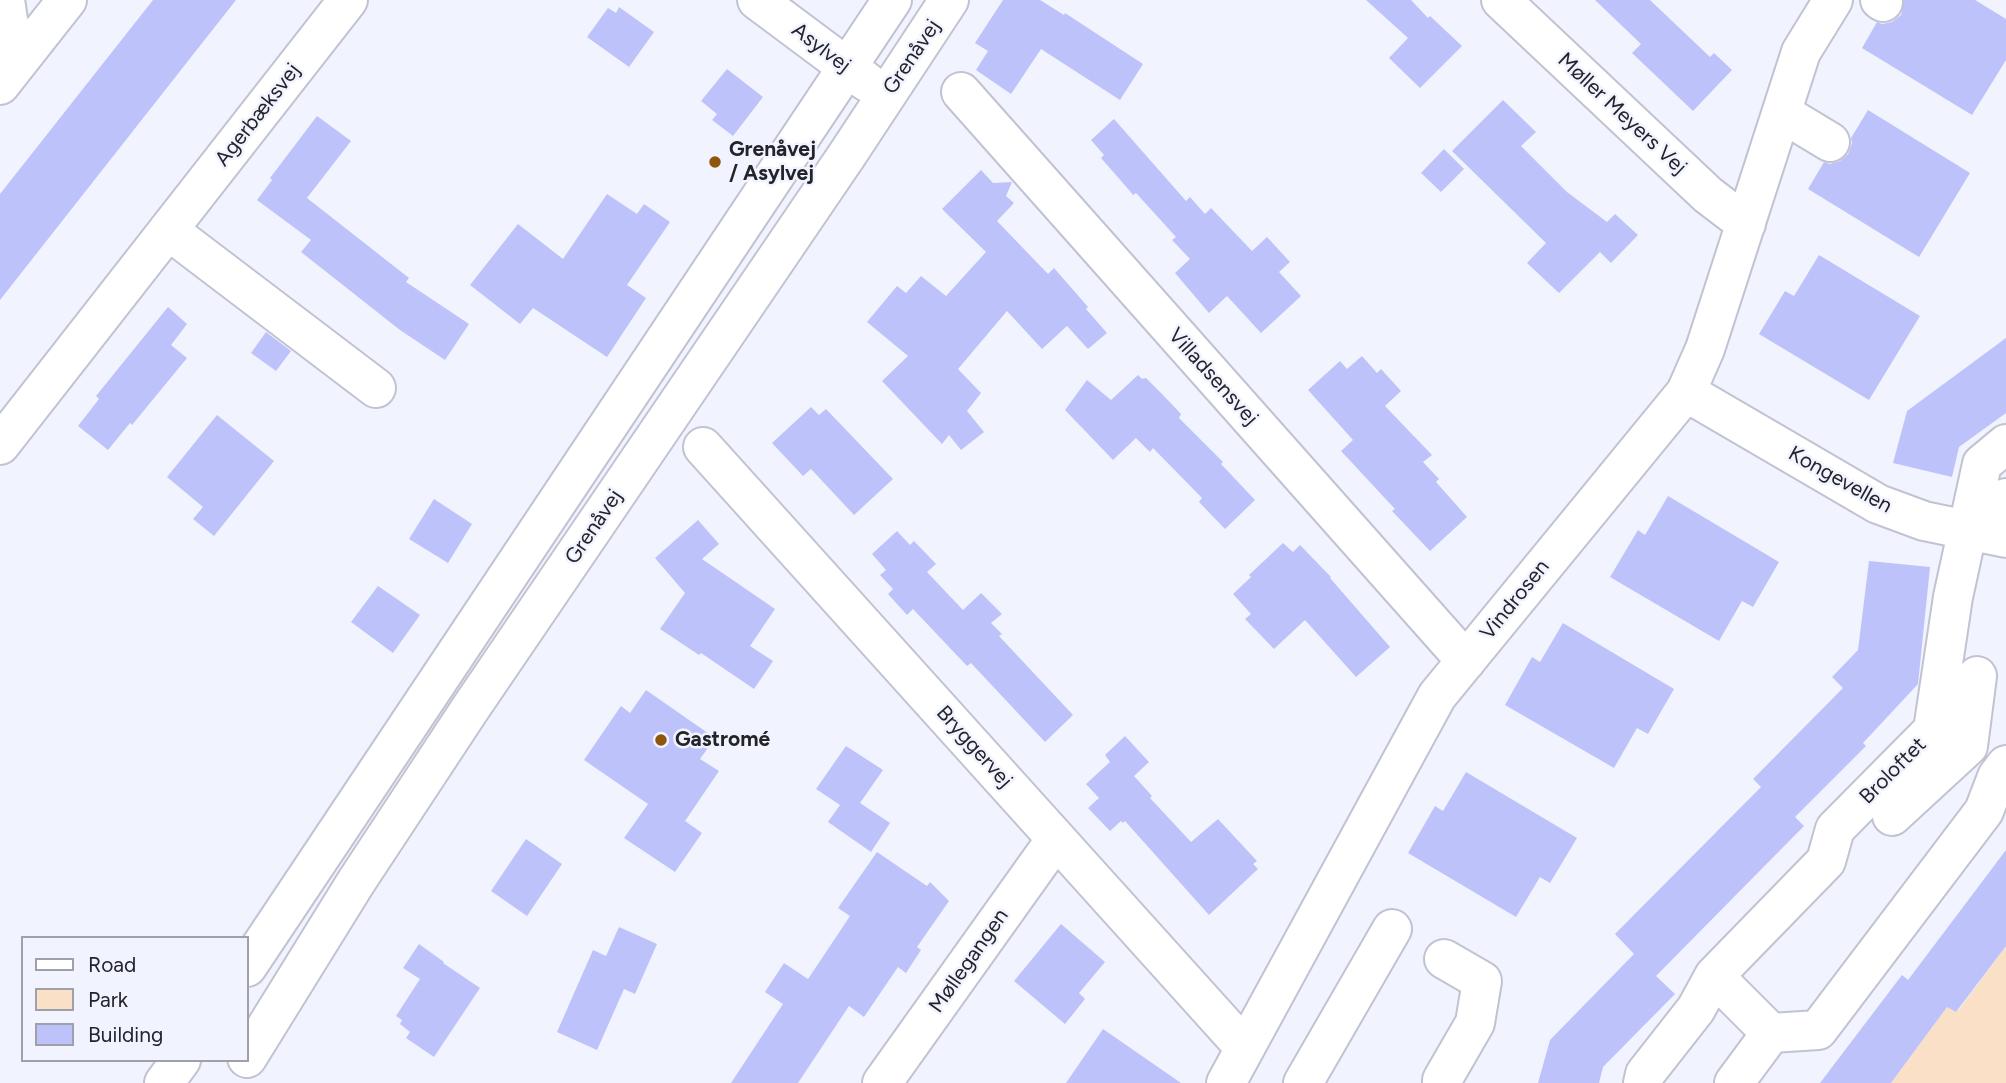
<!DOCTYPE html>
<html>
<head>
<meta charset="utf-8">
<style>
	body { margin:0 }
	#map { position:relative; width:2006px; height:1083px; overflow:hidden; background:#f1f3ff; font-family:Figtree,sans-serif }
	canvas { display:block }
	.legend { position:absolute; left:21px; top:936px; width:228px; height:126px; box-sizing:border-box; background:#f1f3ff; border:2px solid #9fa0a9; margin:0; padding:9px 12px; list-style:none; font-size:21px; color:#232429 }
	.legend li { display:flex; align-items:center; gap:14px; height:35px }
	.legend b { width:35px; border:2px solid #9fa0a9 }
</style>
</head>
<body>
<div id="map">
<canvas width="2006" height="1083"></canvas>
<ul class="legend">
<li><b style="height:9px;background:#fff"></b>Road</li>
<li><b style="height:19px;background:#fae0c7"></b>Park</li>
<li><b style="height:19px;background:#bdc3fa"></b>Building</li>
</ul>
</div>
<script>
const context = document.querySelector('canvas').getContext('2d');
context.lineJoin = 'round';
function paint(path, color) { context.fillStyle = color; context.fill(path, 'evenodd'); }
const poly = rows => new Path2D(rows.map(r => 'M' + r).join(''));
function trace(path, color, width, dash) { context.strokeStyle = color; context.lineWidth = width; context.lineCap = dash ? 'butt' : 'round'; context.setLineDash(dash || []); context.stroke(path); }
function drawText(font, color, halo, rows, align = 'center') {
  context.font = font + ' Figtree,sans-serif'; context.lineWidth = 5; context.setLineDash([]); context.textBaseline = 'middle'; context.strokeStyle = halo; context.fillStyle = color; for (const [text, x, y, turn = 0] of rows) {
    context.save(); context.translate(x, y); context.rotate((+turn || 0) * Math.PI / 180); context.textAlign = isNaN(turn) ? turn : align; if (halo) context.strokeText(text, 0, 0); context.fillText(text, 0, 0); context.restore();
  }
}
paint(poly([
	[2006,946,2006,1083,1891,1083,1947,1007,1957,1012]
]), '#fae0c7');
paint(poly([
	[153,0,236,0,0,300,0,194],
	[1003,0,1040,0,1064,15,1065,13,1143,64,1120,100,1041,49,1011,94,976,70,988,51,975,43],
	[1366,0,1411,0,1428,18,1430,16,1462,46,1420,88,1389,58,1408,38],
	[1595,0,1650,0,1710,57,1714,53,1732,70,1693,111,1632,53,1641,44],
	[1904,0,1975,0,2006,19,2006,60,1972,115,1862,48,1877,22,1882,24,1892,22,1901,15],
	[619,7,654,32,629,67,587,37,608,8,616,13],
	[727,69,763,97,733,136,712,120,717,114,701,101],
	[1503,100,1536,132,1521,146,1567,192,1607,222,1615,214,1638,235,1611,263,1600,252,1559,293,1527,263,1546,243,1452,151],
	[1868,110,1970,173,1919,257,1808,189,1824,162,1830,164,1840,161,1848,154,1852,143,1851,138],
	[317,116,351,141,307,198,409,278,406,282,469,324,445,360,400,330,301,252,311,240,257,200,272,180,270,178],
	[1114,119,1186,201,1190,197,1205,214,1211,208,1252,251,1267,237,1290,262,1279,272,1301,296,1261,333,1227,296,1209,313,1175,273,1190,259,1172,240,1176,237,1136,193,1133,195,1129,190,1101,158,1104,155,1091,140],
	[1444,149,1464,169,1441,192,1421,173],
	[981,170,993,183,1012,182,1006,196,1014,203,997,221,1048,274,1054,268,1088,307,1086,309,1107,333,1088,349,1067,326,1042,349,1007,311,958,369,981,393,967,411,984,432,961,450,949,435,942,444,882,381,908,356,867,322,897,286,906,293,921,276,946,296,986,252,942,209],
	[607,194,637,214,644,204,670,222,627,285,646,298,607,357,533,308,520,324,470,285,518,224,563,259],
	[1819,255,1920,316,1869,400,1759,334,1785,291,1794,296],
	[168,307,187,324,171,345,187,358,132,425,130,423,108,450,78,426,99,399,96,396],
	[266,332,291,351,276,371,251,353],
	[2006,338,2006,413,1959,447,1952,477,1893,463,1907,411],
	[1362,356,1377,373,1381,369,1401,391,1385,406,1432,455,1423,462,1439,479,1436,482,1467,517,1430,551,1392,511,1395,509,1341,451,1353,440,1308,390,1340,361,1347,369],
	[1138,375,1142,379,1146,378,1163,395,1181,414,1179,418,1223,462,1221,464,1255,500,1225,529,1199,502,1202,498,1153,448,1150,452,1136,438,1113,460,1065,410,1087,380,1111,400],
	[811,407,819,415,826,409,893,479,854,515,811,469,803,476,772,443],
	[217,415,274,461,214,536,193,519,203,507,167,477],
	[1668,496,1779,562,1753,607,1742,601,1719,641,1610,577,1638,530,1645,535],
	[434,499,472,524,448,563,409,539],
	[698,520,719,544,702,559,775,609,750,646,773,661,754,689,701,653,699,655,660,629,685,593,655,558],
	[897,531,910,545,914,541,936,564,927,572,963,610,981,593,1002,614,991,623,1002,634,999,636,1073,715,1045,742,971,663,967,666,913,609,907,615,888,594,893,589,880,575,886,570,872,554],
	[1283,543,1293,552,1300,545,1331,577,1330,578,1390,647,1356,677,1305,620,1274,649,1245,619,1251,614,1233,594,1251,577,1249,575],
	[1869,561,1930,567,1918,684,1863,743,1866,746,1795,817,1804,826,1656,976,1675,994,1603,1067,1599,1083,1538,1083,1550,1040,1634,954,1615,934,1761,787,1753,779,1843,688,1832,677,1858,650],
	[378,586,420,615,393,653,351,622],
	[1563,623,1674,689,1648,734,1637,728,1614,768,1505,705,1532,657,1540,662],
	[646,690,715,738,700,759,719,771,685,821,702,833,675,872,624,838,648,804,584,760,621,706,630,713],
	[1125,736,1149,762,1134,776,1152,796,1150,798,1191,842,1218,819,1257,861,1253,864,1258,869,1209,915,1125,821,1123,823,1121,821,1110,831,1088,808,1099,798,1086,784,1110,762,1105,755],
	[846,746,883,770,860,803,890,823,871,852,828,822,840,805,816,789],
	[1466,772,1577,838,1550,883,1540,877,1516,917,1408,853,1435,806,1443,811],
	[526,839,562,864,527,916,491,891],
	[2006,850,2006,946,1956,1012,1947,1007,1891,1083,1820,1083,1902,975,1908,980],
	[877,852,927,886,930,882,949,901,917,947,921,950,906,973,898,967,864,1017,849,1006,798,1083,731,1083,783,1004,765,992,784,963,808,979,850,916,838,908],
	[1061,924,1105,962,1079,993,1085,999,1065,1024,1014,981],
	[619,927,657,944,635,994,624,989,597,1050,557,1032,593,950,606,956],
	[419,944,444,962,443,963,480,988,434,1057,406,1038,410,1032,400,1024,402,1020,396,1016,420,979,403,968],
	[1103,1029,1181,1083,1066,1083]
]), '#bdc3fa');
const minor = poly([
	[5,0,8,20,19,61],
	[757,0,867,82],
	[1501,0,1708,195,1746,224],
	[1880,0,1883,2],
	[0,85,67,0],
	[961,92,1466,661],
	[1782,113,1830,142],
	[168,230,376,388],
	[1686,392,1878,504,1924,521,2006,538],
	[0,445,348,0],
	[703,447,1244,1047],
	[1996,536,2006,498],
	[1892,816,1968,746,1977,676],
	[247,967,892,0],
	[1714,976,1771,1033],
	[247,1058,356,882,470,709,847,155,949,0],
	[164,1083,181,1060],
	[882,1083,1056,839],
	[1226,1083,1437,696,1686,392,1705,349,1801,52,1833,0],
	[1303,1083,1392,929],
	[1442,1083,1442,1080,1475,1023,1482,981,1444,959],
	[1643,1083,1645,1074,1696,1009,1714,976,1826,861,1835,829,1933,730,1953,597,1982,464,2006,444],
	[1734,1083,1771,1033,1818,1030,1984,811,1997,777,2006,765]
]);
trace(minor, '#c1c3d2', 42);
trace(minor, '#fff', 38);
for (const [x, y, r, color] of [
	[715,162,7,"#8d560c"],
	[661,740,7,"#8d560c"]
]) { const dot = new Path2D(); dot.arc(x, y, r, 0, 2 * Math.PI); context.fillStyle = color; context.fill(dot); trace(dot, '#f1f3ff', 2.5); }
drawText('21px', '#232429', '#f1f3ff', [
	["Asylvej",821,48,37],
	["Grenåvej",912,57,-56],
	["Møller Meyers Vej",1622,114,43],
	["Agerbæksvej",258,115,-52],
	["Villadsensvej",1213,377,48],
	["Kongevellen",1840,480,29],
	["Grenåvej",594,527,-56],
	["Vindrosen",1515,600,-51],
	["Bryggervej",974,747,48],
	["Broloftet",1893,771,-45],
	["Møllegangen",969,961,-55]
]);
drawText('bold 21px', '#232429', '#f1f3ff', [
	["Grenåvej",729,150],
	["/ Asylvej",729,174],
	["Gastromé",675,740]
], 'left');
</script>
</body>
</html>
